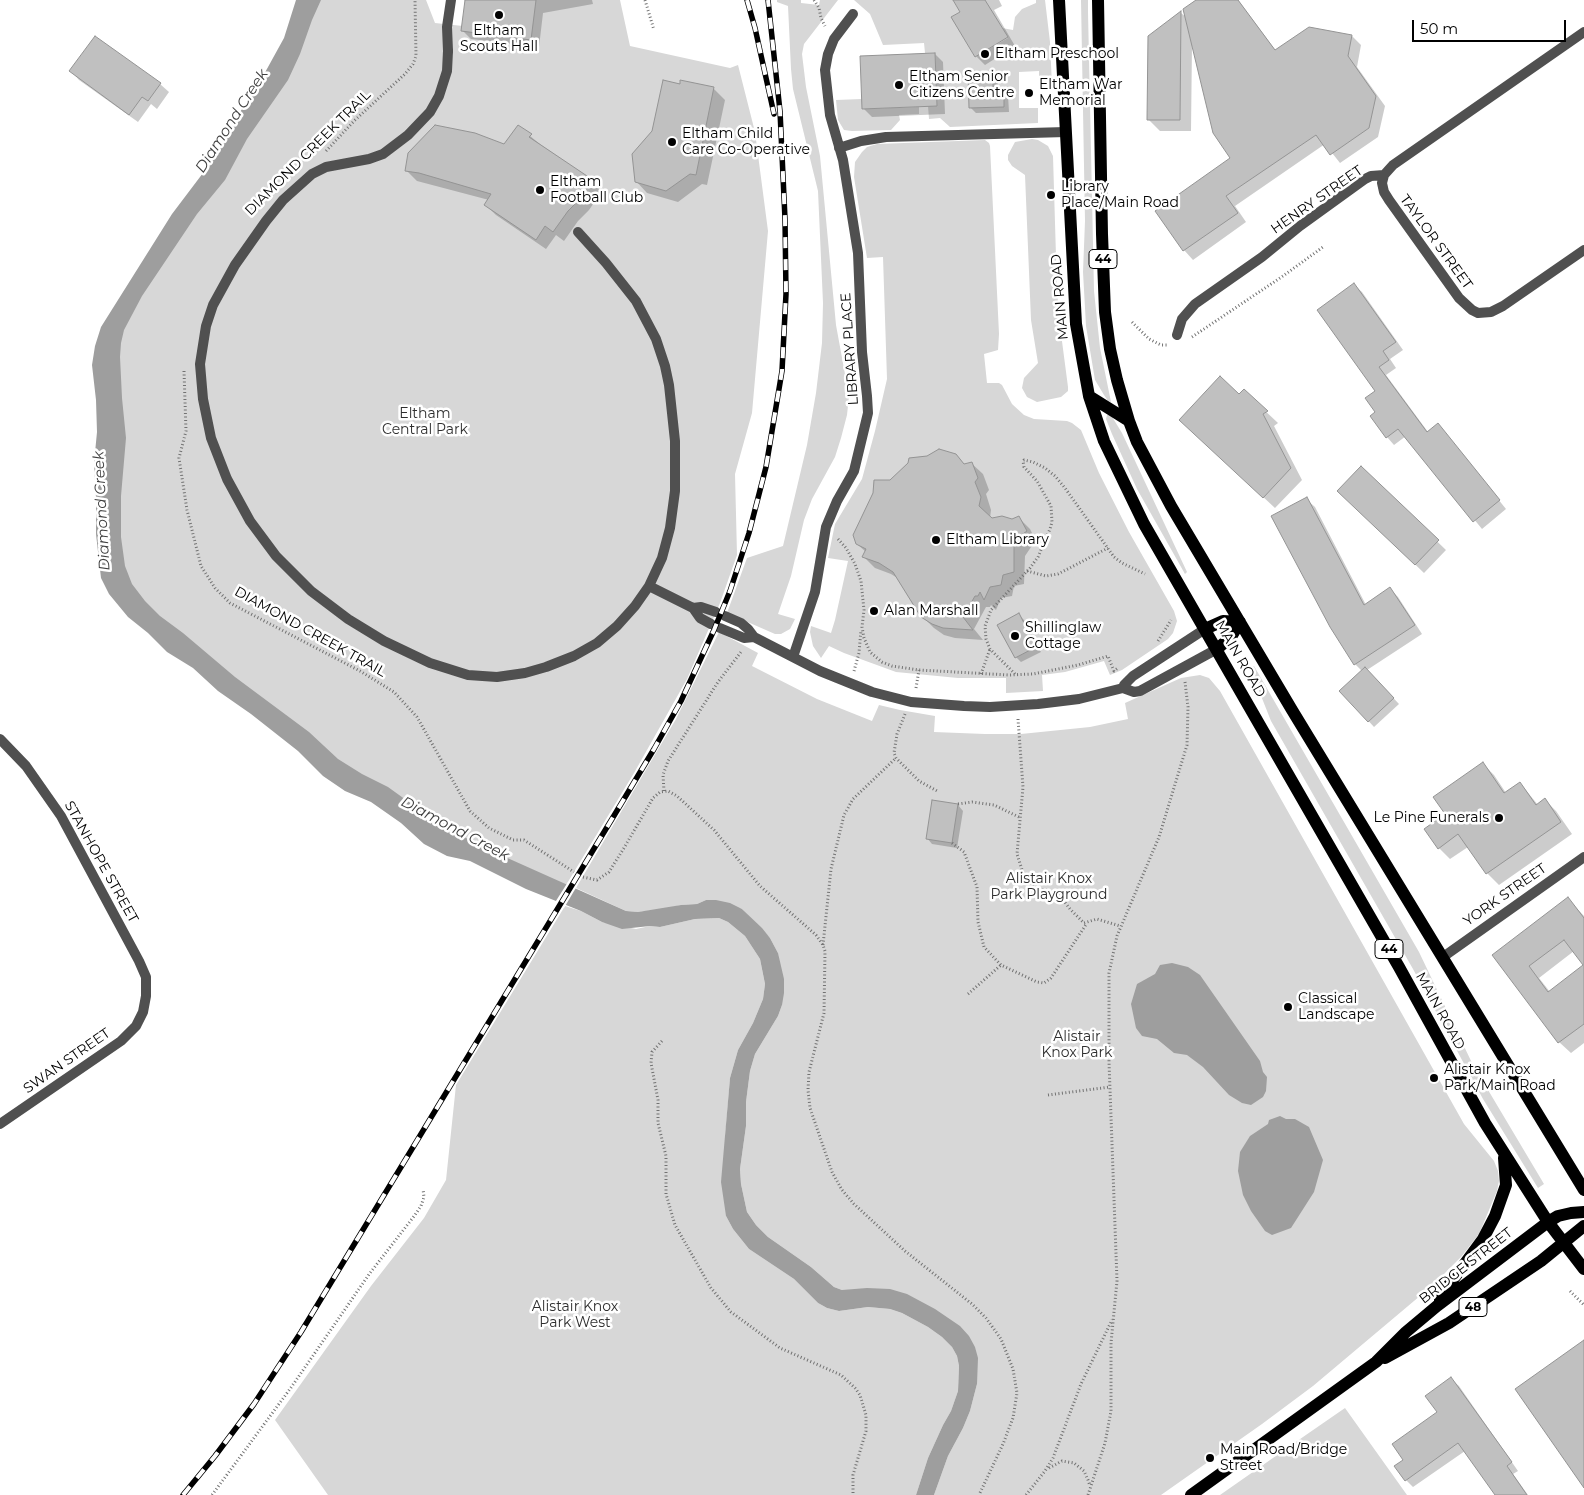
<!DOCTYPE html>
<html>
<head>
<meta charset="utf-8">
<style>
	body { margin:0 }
	#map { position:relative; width:1584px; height:1495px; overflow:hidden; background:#fff; font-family:Montserrat,sans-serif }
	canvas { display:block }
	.scale { position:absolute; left:1412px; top:20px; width:154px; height:22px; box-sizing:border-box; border:2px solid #000; border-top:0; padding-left:6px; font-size:15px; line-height:18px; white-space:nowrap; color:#000; -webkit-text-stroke:4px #fff; paint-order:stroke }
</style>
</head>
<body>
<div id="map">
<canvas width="1584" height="1495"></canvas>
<div class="scale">50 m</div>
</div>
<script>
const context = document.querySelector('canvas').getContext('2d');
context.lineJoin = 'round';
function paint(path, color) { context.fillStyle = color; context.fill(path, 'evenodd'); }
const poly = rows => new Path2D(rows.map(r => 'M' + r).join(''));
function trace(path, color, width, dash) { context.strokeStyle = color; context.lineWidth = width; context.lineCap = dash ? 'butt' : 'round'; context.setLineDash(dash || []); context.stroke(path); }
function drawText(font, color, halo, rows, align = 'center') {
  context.font = font + ' Montserrat,sans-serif'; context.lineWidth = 5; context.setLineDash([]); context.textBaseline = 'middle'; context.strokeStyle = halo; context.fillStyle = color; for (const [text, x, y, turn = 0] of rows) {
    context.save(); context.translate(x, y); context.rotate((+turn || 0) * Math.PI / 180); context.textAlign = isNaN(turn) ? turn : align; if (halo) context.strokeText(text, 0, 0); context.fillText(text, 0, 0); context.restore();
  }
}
paint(poly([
	[309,0,426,0,435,23,500,30,504,0,620,0,630,46,730,68,738,65,755,132,768,231,752,413,735,474,737,555,720,603,687,679,634,773,560,895,401,813,142,619,113,531,118,324],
	[777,0,801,0,801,3,819,5,820,0,838,0,804,44,802,54,806,87,820,156,836,325,849,396,847,415,841,438,835,457,812,499,804,520,791,576,778,614,795,619,790,629,781,634,775,634,727,613,747,558,783,546,807,445,816,393,822,343,823,303,818,191,793,89,791,69,788,6,777,2],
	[854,0,953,0,960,12,952,17,975,57,1008,38,1002,28,1013,30,1015,17,1022,9,1036,3,1036,0,1045,0,1050,42,1052,86,1042,86,1042,77,1039,77,1039,71,1019,72,1019,108,1038,108,1038,123,950,127,940,118,929,119,928,106,937,106,935,53,925,53,924,43,883,45,870,14],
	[1081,0,1088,0,1088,12,1094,291,1100,348,1111,402,1108,401,1104,395,1095,380,1086,326,1083,272,1085,221],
	[862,99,863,109,919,107,919,114,899,115,900,120,891,130,852,131,844,130,838,120,836,100],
	[1032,139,1038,140,1048,146,1053,156,1057,290,1060,326,1068,387,1068,391,1061,397,1037,402,1027,397,1022,388,1024,378,1038,363,1031,320,1025,175,1012,166,1008,160,1008,155,1015,142],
	[985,140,989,143,990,146,999,334,998,350,984,354,987,383,999,383,1002,385,1012,404,1024,415,1034,419,1067,421,1072,423,1081,430,1099,473,1129,532,1174,611,1177,621,1173,633,1168,639,1122,670,1110,675,1104,661,1065,672,1042,675,1043,691,1006,693,1006,678,958,678,896,672,844,653,829,646,821,658,813,646,810,632,811,626,831,633,835,620,848,561,828,558,835,524,862,479,875,431,887,379,883,257,867,258,854,177,855,162,862,152,867,147,877,144],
	[1107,415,1111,415,1122,433,1187,572,1185,574,1137,489,1112,434,1106,419],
	[719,632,758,653,752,666,817,699,872,721,879,705,900,710,935,716,934,732,985,734,1021,734,1090,727,1128,719,1125,703,1181,678,1200,675,1209,678,1220,691,1464,1124,1494,1161,1498,1171,1499,1181,1497,1191,1479,1234,1461,1257,1433,1285,1313,1386,1262,1424,1161,1495,934,1495,948,1456,963,1428,970,1411,977,1384,975,1347,854,1290,842,1290,834,1287,811,1267,768,1237,756,1225,747,1212,741,1184,740,1169,746,1126,746,1102,750,1071,755,1054,778,1016,782,1005,778,953,770,938,742,909,706,900,697,904,681,905,664,909,638,912,626,911,576,888,676,719],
	[1254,666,1419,952,1472,1063,1544,1184,1538,1188,1483,1099,1413,969,1271,721,1250,668],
	[565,906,581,911,602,922,636,929,650,926,660,927,695,919,719,918,728,922,745,936,760,959,765,984,763,999,753,1023,738,1050,730,1078,725,1138,726,1216,733,1229,749,1249,794,1279,818,1303,827,1308,839,1311,868,1307,890,1309,902,1313,928,1327,942,1337,952,1347,957,1356,959,1366,958,1391,951,1411,943,1425,928,1458,916,1495,328,1495,275,1420,371,1286,424,1218,446,1180,456,1085],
	[1345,1408,1407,1495,1220,1495,1303,1437]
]), '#d7d7d7');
paint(poly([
	[296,0,321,0,312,20,300,54,288,80,247,139,225,180,197,214,142,296,124,330,121,343,120,357,122,398,126,438,121,496,121,537,125,566,132,584,145,601,160,616,183,633,235,677,309,732,338,759,362,774,388,787,442,826,494,852,626,911,638,912,681,905,697,904,706,900,716,900,730,903,742,909,762,928,770,938,778,953,784,979,784,993,782,1005,778,1016,755,1054,750,1071,746,1102,746,1126,740,1169,741,1184,747,1212,756,1225,768,1237,811,1267,834,1287,842,1290,867,1288,890,1289,907,1294,935,1309,960,1326,969,1336,975,1347,978,1358,977,1384,970,1411,963,1428,948,1456,934,1495,916,1495,928,1458,943,1425,951,1411,958,1391,959,1366,957,1356,952,1347,942,1337,928,1327,902,1313,890,1309,868,1307,839,1311,827,1308,818,1303,794,1279,749,1249,733,1229,726,1216,721,1182,730,1078,738,1050,753,1023,763,999,765,984,760,959,745,936,728,922,719,918,695,919,660,927,650,926,622,929,602,922,581,911,526,889,470,861,447,856,424,844,401,823,371,802,345,791,323,776,298,751,251,714,218,691,193,668,167,652,148,633,128,617,109,594,101,578,96,534,96,498,94,463,97,432,96,400,92,365,95,346,101,327,172,214,203,173,227,131,257,87,284,38],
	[1172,963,1188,967,1200,975,1260,1061,1263,1072,1267,1077,1266,1091,1263,1097,1251,1105,1242,1103,1229,1095,1203,1067,1187,1055,1174,1053,1157,1039,1142,1036,1136,1028,1131,1004,1137,984,1155,974,1160,965],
	[1280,1116,1286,1119,1295,1119,1309,1127,1323,1160,1314,1192,1291,1228,1272,1235,1265,1231,1251,1211,1243,1195,1238,1171,1240,1152,1250,1136,1268,1124,1269,1120]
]), '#9e9e9e');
paint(poly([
	[568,882,577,886,564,908,554,904]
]), '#fff');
paint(poly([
	[466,0,592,0,593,4,543,13,539,47,471,39,462,30],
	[954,0,999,0,1002,6,994,10,1015,46,985,65,976,56,953,17,961,12],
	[1198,0,1238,0,1276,51,1352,36,1361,45,1357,67,1385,106,1378,137,1340,163,1325,144,1235,206,1246,222,1193,260,1184,250,1231,159,1192,44,1191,131,1160,131,1149,120,1149,37,1181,13,1187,18],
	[95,37,160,84,169,92,157,109,151,104,138,122,79,80,71,71],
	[935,54,943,62,945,114,872,117,864,109],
	[992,74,998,79,998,89,1003,89,1008,95,1009,112,976,113,970,107],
	[713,88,725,100,707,185,702,184,678,202,647,193,636,181],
	[518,126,541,145,592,181,602,191,589,210,578,221,564,241,556,235,546,249,496,215,486,205,489,200,417,181,406,170,504,145],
	[1354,285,1362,292,1403,350,1390,359,1396,368,1386,375,1428,432,1445,433,1506,509,1482,529,1406,436,1394,445,1387,437,1377,413,1376,392],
	[1244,391,1278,423,1274,426,1302,480,1275,508,1192,431,1239,396],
	[955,455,965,465,971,463,983,474,989,490,986,494,991,510,990,518,1012,521,1018,517,1030,529,1037,543,1031,547,1025,556,1024,584,1014,586,1012,596,1001,598,996,610,991,605,990,607,986,607,974,629,983,640,955,638,944,635,934,628,922,616,899,579,891,574,875,568,864,557,866,552,857,544,891,482],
	[1361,468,1446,550,1424,573,1339,491],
	[1306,499,1315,507,1366,605,1390,589,1398,597,1422,634,1367,670,1399,704,1374,727,1341,691,1362,671,1355,664],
	[1019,615,1024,620,1041,652,1021,662,1016,657],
	[1483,764,1494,775,1506,793,1520,783,1538,805,1545,800,1556,811,1572,834,1499,885,1487,873,1468,847,1450,859,1439,848,1446,815],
	[933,801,958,805,963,811,957,848,932,844,927,838],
	[1568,899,1584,916,1584,965,1574,951,1539,978,1550,992,1584,966,1584,1043,1571,1053,1559,1042,1494,955],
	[1451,1379,1459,1386,1518,1471,1513,1474,1528,1495,1496,1495,1465,1451,1413,1487,1406,1480,1404,1460,1438,1413]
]), '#0003');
const building = poly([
	[465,0,536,0,531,40,461,31,465,0],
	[953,0,985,0,1008,37,975,57,951,17,960,12,953,0],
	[1196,0,1238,0,1275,50,1309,27,1352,35,1348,56,1376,96,1369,128,1330,155,1316,135,1226,196,1238,213,1183,251,1155,211,1230,158,1213,133,1183,9,1196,0],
	[1181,11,1180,120,1147,120,1148,36,1181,11],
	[95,36,161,83,148,101,142,97,129,115,69,71,95,36],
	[935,53,937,106,862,109,860,56,935,53],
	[993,72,993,88,1004,88,1004,107,969,108,968,73,993,72],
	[663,80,680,84,680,80,714,87,696,175,690,174,666,191,635,182,632,154,652,131,663,80],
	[435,125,475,133,504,144,518,125,532,134,529,137,593,180,579,200,568,211,553,232,545,226,536,240,484,205,491,194,419,173,405,171,408,153,435,125],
	[1354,283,1396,342,1383,351,1389,360,1379,367,1427,432,1438,423,1500,500,1473,522,1398,429,1386,438,1370,416,1375,412,1365,398,1375,391,1317,310,1354,283],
	[1220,376,1239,394,1244,389,1268,411,1263,414,1291,468,1263,498,1179,420,1220,376],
	[939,449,956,454,964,464,972,462,978,478,975,482,981,497,979,506,992,518,1002,516,1012,519,1019,516,1027,531,1020,536,1014,544,1014,572,1003,575,1001,585,990,587,984,600,980,592,978,596,975,596,963,617,973,630,943,628,932,624,921,617,893,572,879,563,862,557,866,549,856,544,853,535,873,493,874,480,890,480,908,463,909,458,927,456,939,449],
	[1361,466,1439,540,1415,565,1337,491,1361,466],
	[1307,497,1364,605,1390,587,1415,625,1354,665,1330,627,1271,516,1307,497],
	[1019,613,1036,647,1015,658,997,625,1019,613],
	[1365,667,1394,698,1368,722,1339,691,1365,667],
	[1483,762,1504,793,1520,782,1536,805,1545,798,1561,822,1486,874,1458,834,1438,849,1424,829,1445,814,1433,797,1483,762],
	[932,800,958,804,952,843,926,839,932,800],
	[1568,897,1584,918,1584,1024,1558,1043,1492,955,1568,897],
	[1564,940,1583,965,1548,992,1529,966,1564,940],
	[1584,1340,1584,1488,1515,1389,1584,1340],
	[1451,1377,1512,1462,1507,1466,1527,1495,1495,1495,1458,1443,1405,1481,1394,1466,1403,1460,1392,1444,1437,1412,1425,1396,1451,1377]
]);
paint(building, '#c0c0c0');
trace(building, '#949494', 1);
trace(poly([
	[645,0,654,30],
	[814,0,819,8,821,18,825,26],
	[326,151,354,121,405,74,413,64,416,56,415,0],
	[1132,322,1149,339,1161,345,1167,345],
	[1192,337,1283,276,1323,247],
	[184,371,186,431,179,458,187,510,201,566,215,588,230,603,360,671,394,692,417,717,470,811,489,828,513,840,524,840,574,872],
	[838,539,846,548,855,564,861,581,864,610,862,627,864,638,870,652,882,662,892,666,919,670,1009,675,1033,674,1078,665,1108,656,1114,671,1118,668],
	[1027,571,1046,576,1058,574,1108,548],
	[1158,641,1171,620],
	[854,671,859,653,861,630],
	[981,674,990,649],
	[1015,674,990,649,986,639,985,626,991,610,1030,568,1038,557,1050,529,1052,522,1051,506,1037,481,1024,467,1023,461,1024,460,1033,462,1045,468,1055,476,1065,488,1114,557,1122,563,1145,574],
	[916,688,919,670],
	[905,714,897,734,894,753,896,758,919,781,939,792],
	[1018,719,1023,787,1017,854,1024,876,1036,888,1058,893,1070,909,1084,923,1097,919,1120,926],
	[664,791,663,775,668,761,718,682,741,652],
	[958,804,972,802,994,805,1021,818],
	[952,843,964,852,977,887,978,922,984,947,1001,965,1037,982,1044,983,1051,978,1087,923],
	[583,877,597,880,609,872,624,848,653,798,660,792,668,791,677,796,714,830,760,886,816,935,823,945,825,951,824,1013,809,1072,808,1090,810,1108,832,1172,842,1190,854,1204,905,1251,972,1304,986,1318,1001,1339,1013,1369,1017,1393,1013,1418,1003,1444,979,1495],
	[823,945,831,869,844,815,853,799,896,758],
	[968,994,1001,965],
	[662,1041,652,1052,651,1063,658,1100,658,1123,666,1156,666,1194,675,1225,711,1288,731,1312,780,1348,841,1375,855,1388,860,1395,866,1415,866,1431,853,1475,853,1495],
	[1048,1095,1110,1087],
	[1570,1291,1584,1305],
	[1049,1468,1062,1461,1074,1463,1084,1471,1088,1480,1090,1486],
	[212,1495,290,1389,370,1273,415,1215,421,1206,424,1197,423,1189],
	[1026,1495,1045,1471,1053,1458,1081,1384,1112,1320],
	[1088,1495,1105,1443,1111,1411,1111,1343,1117,1281,1109,1062,1109,973,1117,936,1159,837,1187,745,1188,707,1185,682]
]), '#727272', 3, [1, 2.5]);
trace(poly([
	[448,51,447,71,439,96,430,112,408,135,383,154,369,159,326,167,312,174,283,200,266,221,235,265,213,305,206,326,200,364,203,399,211,438,227,479,250,521,276,556,311,591,348,619,384,641,430,663,468,675,497,677,525,673,546,667,574,656,597,643,617,626,635,606,649,586,662,558,670,528,675,491,675,441,669,385,665,366,656,339,636,301,606,263,578,232],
	[839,148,861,141,886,137,1066,132],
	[649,586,693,608,701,607,716,612],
	[693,608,700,618,711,624],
	[725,616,741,623,748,629,754,637,820,671,872,692,911,702,964,706,990,707,1038,704,1079,699,1123,688,1134,692,1140,691,1217,649],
	[720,628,744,638,754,637],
	[793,657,815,592,826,527,837,501,854,471,868,413,867,396,862,352,858,253,843,160,830,115,825,70,828,54,834,39,853,14],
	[1123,688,1124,685,1133,676,1205,629]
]), '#505050', 10);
trace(poly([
	[1584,32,1393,165,1384,175,1382,183,1384,192,1389,200,1459,298,1472,310,1478,313,1491,312,1503,306,1584,250],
	[448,51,447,27,451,0],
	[1177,335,1182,319,1195,304,1262,257,1300,226,1365,179,1371,176,1384,175],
	[0,739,26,766,61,816,139,961,146,977,146,996,143,1012,136,1026,121,1041,0,1124],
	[1443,957,1584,857]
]), '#505050', 10);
trace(poly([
	[1059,0,1076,324,1089,396,1104,441,1144,524,1399,967,1485,1123,1548,1222,1584,1269],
	[1098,0,1102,234,1105,312,1110,349,1117,380,1129,421,1137,442,1171,506,1292,710,1584,1190],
	[1089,396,1129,421],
	[1205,629,1223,621,1240,622],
	[1217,649,1231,637,1240,622],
	[1440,1300,1449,1285,1483,1239,1495,1216,1506,1185,1504,1158],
	[1385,1358,1449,1323,1541,1261,1584,1226],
	[1191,1495,1376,1362,1406,1332,1437,1306,1548,1222,1558,1216,1571,1213,1584,1212]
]), '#000', 12);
const rail = poly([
	[747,0,755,28,774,114],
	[183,1495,215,1456,254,1404,301,1332,615,814,654,749,681,701,714,630,730,591,749,533,766,467,782,371,786,294,785,219,780,111,768,0]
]);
trace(rail, '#000', 5.5);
trace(rail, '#fff', 4, [11]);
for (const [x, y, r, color] of [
	[499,15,5,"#000"],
	[985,54,5,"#000"],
	[899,85,5,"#000"],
	[1029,93,5,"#000"],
	[672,142,5,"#000"],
	[540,190,5,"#000"],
	[1051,195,5,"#000"],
	[936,540,5,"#000"],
	[874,611,5,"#000"],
	[1015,636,5,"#000"],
	[1499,818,5,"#000"],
	[1288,1007,5,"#000"],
	[1434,1078,5,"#000"],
	[1210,1458,5,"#000"]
]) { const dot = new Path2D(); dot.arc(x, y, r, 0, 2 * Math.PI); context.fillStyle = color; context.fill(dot); trace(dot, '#fff', 2); }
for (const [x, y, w] of [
	[1103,259,28],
	[1389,949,28],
	[1473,1307,28]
]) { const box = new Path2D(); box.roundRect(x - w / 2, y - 9.5, w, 19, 4); context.fillStyle = '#fff'; context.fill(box); trace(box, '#000', 1); }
drawText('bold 12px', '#000', null, [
	["44",1103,259],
	["44",1389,949],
	["48",1473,1307]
]);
drawText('14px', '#000', '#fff', [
	["Eltham",499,31,"center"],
	["Scouts Hall",499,47,"center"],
	["Eltham Preschool",995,54],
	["Eltham Senior",909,77],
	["Citizens Centre",909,93],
	["Eltham War",1039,85],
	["Memorial",1039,101],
	["Eltham Child",682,134],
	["Care Co-Operative",682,150],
	["Eltham",550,182],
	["Football Club",550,198],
	["Library",1061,187],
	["Place/Main Road",1061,203],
	["Eltham Library",946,540],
	["Alan Marshall",884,611],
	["Shillinglaw",1025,628],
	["Cottage",1025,644],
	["Le Pine Funerals",1489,818,"right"],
	["Classical",1298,999],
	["Landscape",1298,1015],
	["Alistair Knox",1444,1070],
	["Park/Main Road",1444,1086],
	["Main Road/Bridge",1220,1450],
	["Street",1220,1466]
], 'left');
drawText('14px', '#000', '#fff', [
	["DIAMOND CREEK TRAIL",308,153,-45],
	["HENRY STREET",1317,200,-35],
	["TAYLOR STREET",1436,242,54],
	["MAIN ROAD",1060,297,-95],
	["LIBRARY PLACE",850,349,-94],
	["DIAMOND CREEK TRAIL",310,632,29],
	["MAIN ROAD",1240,659,60],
	["STANHOPE STREET",101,862,61],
	["YORK STREET",1505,895,-35],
	["MAIN ROAD",1440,1011,61],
	["SWAN STREET",67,1061,-35],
	["BRIDGE STREET",1466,1266,-38]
]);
drawText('14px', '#2e2e2e', '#fff', [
	["Eltham",425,414],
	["Central Park",425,430],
	["Alistair Knox",1049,879],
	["Park Playground",1049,895],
	["Alistair",1077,1037],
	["Knox Park",1077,1053],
	["Alistair Knox",575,1307],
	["Park West",575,1323]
]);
drawText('italic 15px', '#3f3f3f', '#fff', [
	["Diamond Creek",232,121,-57],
	["Diamond Creek",102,511,-93],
	["Diamond Creek",455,829,28]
]);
</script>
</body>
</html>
